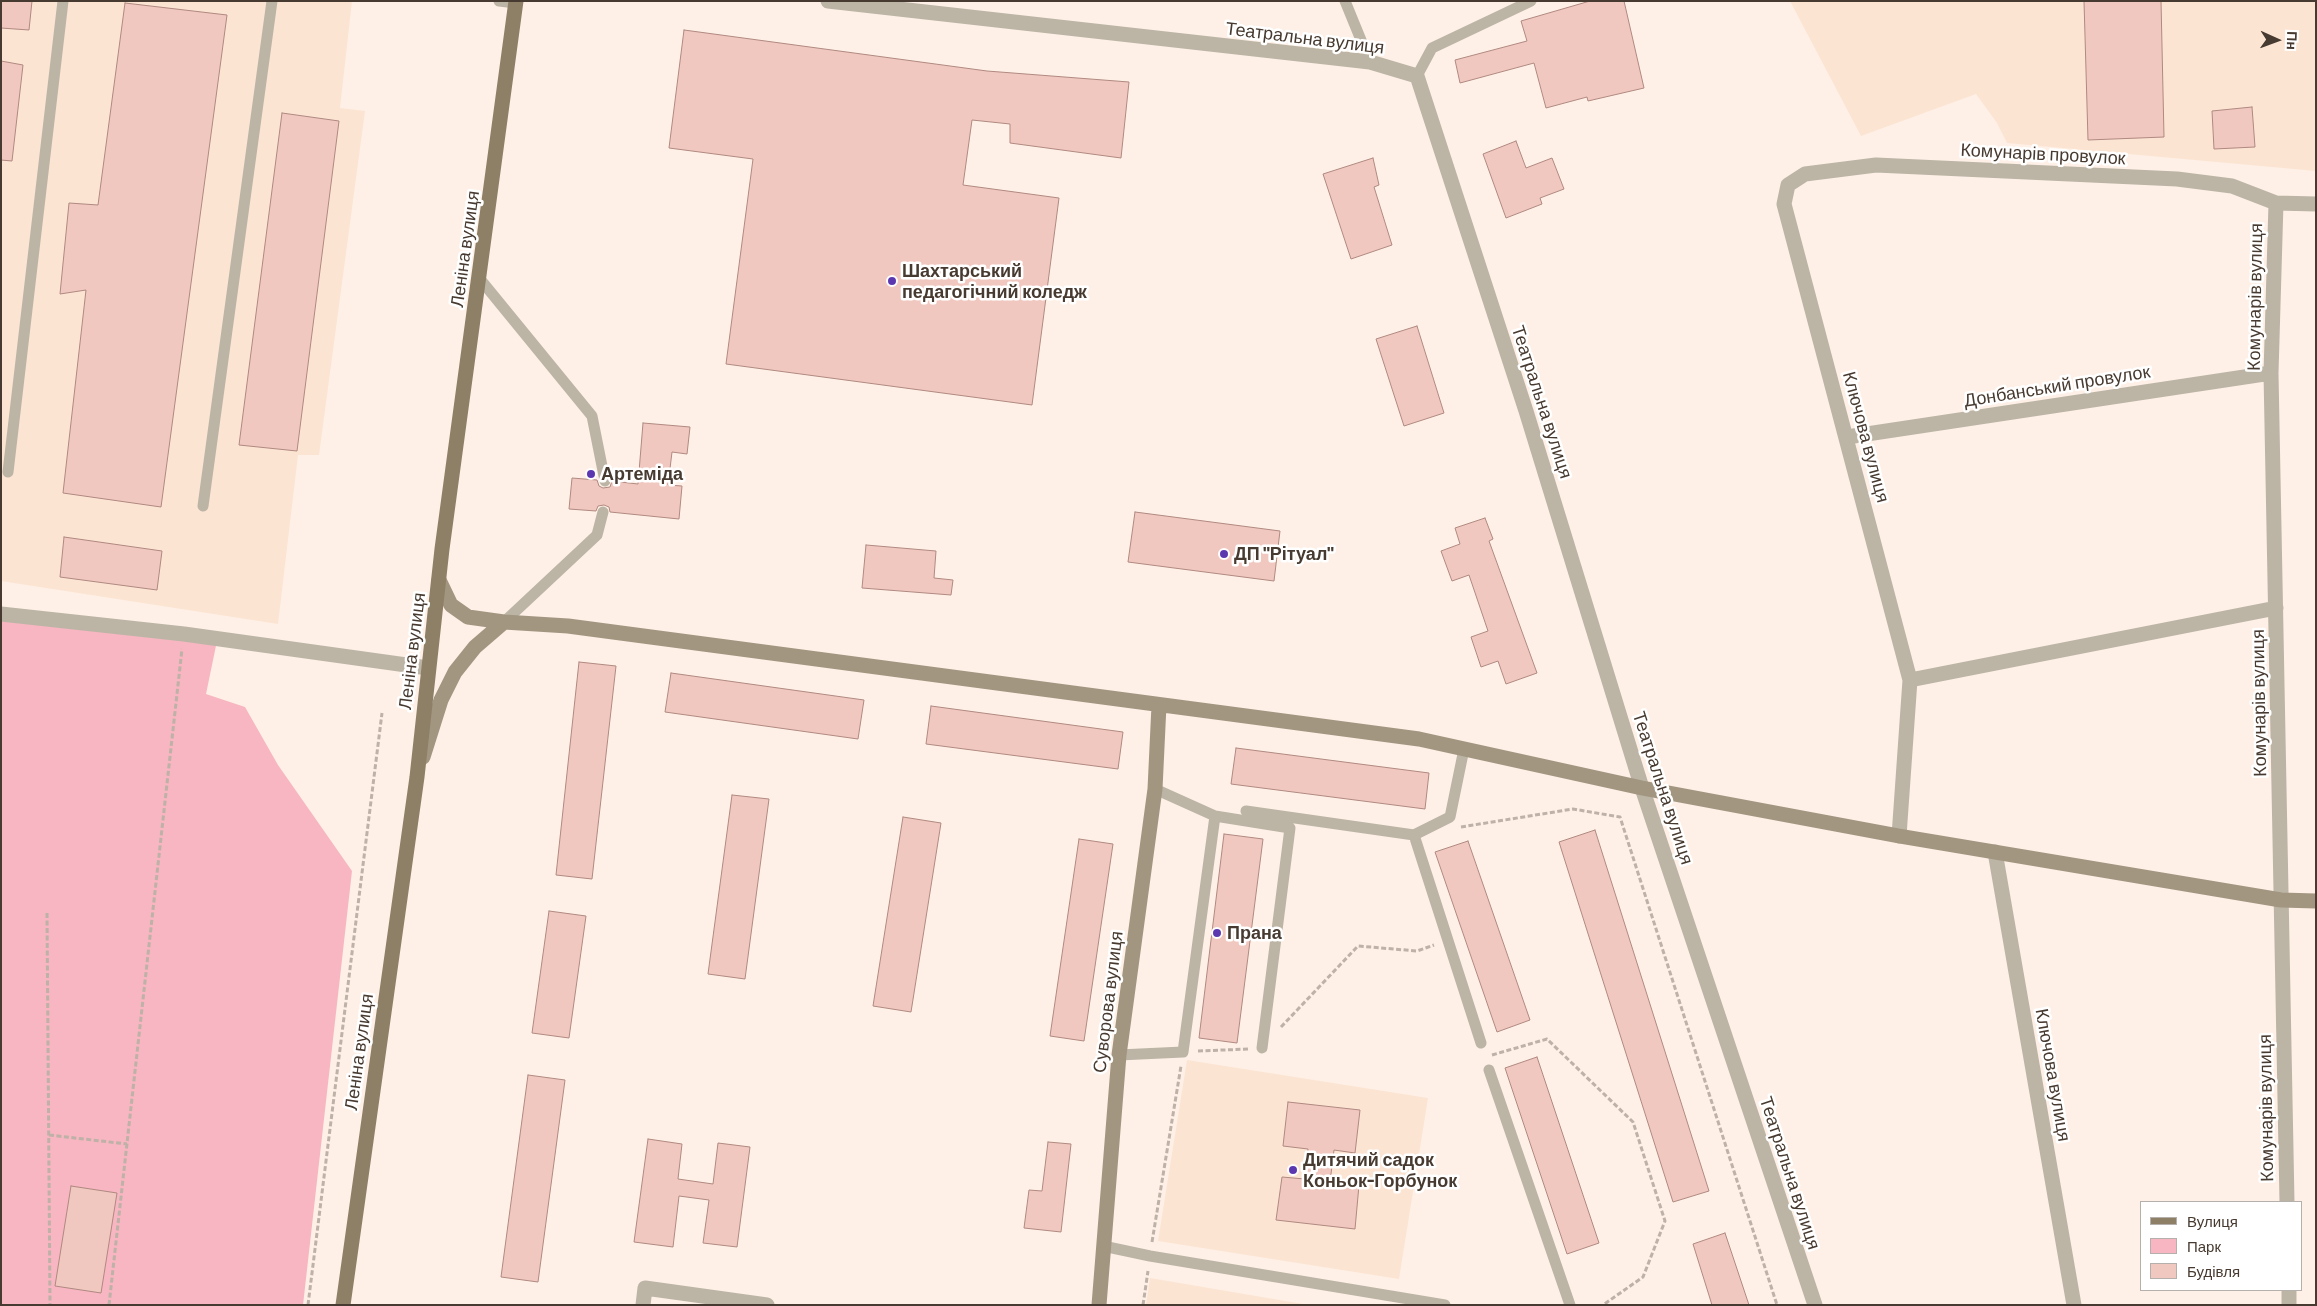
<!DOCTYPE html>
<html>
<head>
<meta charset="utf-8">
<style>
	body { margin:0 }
	#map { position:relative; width:2317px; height:1306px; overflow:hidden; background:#fef0e6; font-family:Barlow,sans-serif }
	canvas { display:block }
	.frame { position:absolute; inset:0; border:2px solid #473a30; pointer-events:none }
	.legend { position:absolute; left:2140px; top:1201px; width:162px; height:90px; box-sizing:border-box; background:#fff; border:1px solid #b5b0ac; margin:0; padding:6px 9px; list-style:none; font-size:15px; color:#473a30 }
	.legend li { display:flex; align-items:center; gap:10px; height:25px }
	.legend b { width:25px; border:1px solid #b5b0ac }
	.north { position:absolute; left:2252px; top:15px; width:50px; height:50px; -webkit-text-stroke:4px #fff; paint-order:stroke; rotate:92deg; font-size:14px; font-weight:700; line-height:20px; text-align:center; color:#473a30 }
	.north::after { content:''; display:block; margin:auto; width:18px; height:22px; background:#473a30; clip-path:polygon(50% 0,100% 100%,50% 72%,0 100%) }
</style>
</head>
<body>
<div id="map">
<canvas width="2317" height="1306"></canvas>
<div class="frame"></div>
<ul class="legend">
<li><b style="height:6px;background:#8e8066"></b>Вулиця</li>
<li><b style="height:14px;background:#f7b6c1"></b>Парк</li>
<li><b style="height:14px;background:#f1c8bf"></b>Будівля</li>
</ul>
<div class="north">Пн</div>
</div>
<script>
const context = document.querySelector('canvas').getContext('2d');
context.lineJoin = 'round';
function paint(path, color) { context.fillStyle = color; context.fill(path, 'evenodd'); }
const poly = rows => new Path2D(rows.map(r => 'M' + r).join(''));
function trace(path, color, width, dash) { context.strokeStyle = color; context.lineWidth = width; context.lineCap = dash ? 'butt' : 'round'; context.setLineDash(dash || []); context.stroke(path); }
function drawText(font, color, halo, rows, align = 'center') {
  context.font = font + ' Barlow,sans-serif'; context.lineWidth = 5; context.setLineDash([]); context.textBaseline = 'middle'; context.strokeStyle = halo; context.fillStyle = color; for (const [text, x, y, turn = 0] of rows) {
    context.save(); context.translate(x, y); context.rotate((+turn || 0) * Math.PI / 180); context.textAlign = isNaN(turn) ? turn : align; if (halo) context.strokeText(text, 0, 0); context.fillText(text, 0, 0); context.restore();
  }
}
paint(poly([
	[1,1,352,1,340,108,365,111,319,455,298,455,278,624,1,581],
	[1790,1,2316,1,2316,171,2007,143,1997,123,1976,94,1861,136],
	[1187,1060,1428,1098,1399,1279,1158,1241],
	[1150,1278,1309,1305,1146,1305]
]), '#fce4d3');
paint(poly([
	[1,611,218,636,206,694,245,707,278,765,352,871,303,1305,1,1305]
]), '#f7b6c1');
const building = poly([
	[1,1,32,1,29,30,1,28,1,1],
	[1590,1,1624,1,1644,88,1588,101,1587,97,1546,108,1534,63,1460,83,1455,60,1527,41,1521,21,1590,1],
	[2084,1,2161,1,2164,137,2088,140,2084,1],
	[125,3,227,15,161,507,63,493,86,290,60,294,69,203,98,205,125,3],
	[684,30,987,71,1129,82,1121,158,1010,143,1010,124,972,120,963,185,1059,198,1032,405,726,364,753,159,669,148,684,30],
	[1,61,23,65,12,161,1,160,1,61],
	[2252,107,2255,147,2214,149,2212,111,2252,107],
	[282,113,339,121,297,451,239,445,282,113],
	[1516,141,1526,168,1552,158,1564,189,1540,198,1542,204,1506,218,1483,154,1516,141],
	[1373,158,1379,185,1374,187,1392,245,1351,259,1323,174,1373,158],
	[1417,326,1444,413,1404,426,1376,339,1417,326],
	[643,423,690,427,687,454,672,452,668,485,682,486,679,519,610,512,609,507,604,505,598,506,596,511,569,509,572,478,597,480,599,486,603,488,610,487,612,481,638,484,643,423],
	[1135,512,1280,531,1274,581,1128,562,1135,512],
	[1485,518,1493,539,1489,541,1537,673,1506,684,1498,661,1481,667,1471,637,1488,631,1469,575,1452,581,1441,551,1460,544,1455,528,1485,518],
	[64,537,162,551,157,590,60,577,64,537],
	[866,545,936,551,934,578,953,580,951,595,862,588,866,545],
	[579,662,616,666,592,879,556,875,579,662],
	[671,673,864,700,858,739,665,712,671,673],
	[931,706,1123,732,1118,769,926,744,931,706],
	[1236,748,1429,773,1425,809,1231,784,1236,748],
	[732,795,769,799,745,979,708,974,732,795],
	[903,817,941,823,911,1012,873,1006,903,817],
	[1595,830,1709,1191,1673,1202,1559,842,1595,830],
	[1224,834,1263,839,1237,1043,1199,1038,1224,834],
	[1079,839,1113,844,1084,1041,1050,1036,1079,839],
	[1468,841,1530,1020,1497,1032,1435,852,1468,841],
	[549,911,586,916,569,1038,532,1033,549,911],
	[1537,1057,1599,1243,1567,1254,1505,1068,1537,1057],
	[528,1075,565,1080,538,1282,501,1277,528,1075],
	[1288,1102,1360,1110,1355,1153,1334,1150,1330,1182,1359,1185,1355,1229,1276,1220,1282,1177,1305,1179,1308,1149,1283,1146,1288,1102],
	[648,1139,682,1144,678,1179,713,1184,718,1143,750,1147,737,1247,703,1243,709,1200,679,1196,673,1247,634,1242,648,1139],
	[1048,1142,1071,1144,1061,1232,1024,1228,1029,1190,1042,1191,1048,1142],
	[71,1186,117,1193,101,1293,55,1286,71,1186],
	[1725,1233,1749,1305,1712,1305,1693,1244,1725,1233]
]);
paint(building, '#f1c8bf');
trace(building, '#b08981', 1);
trace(poly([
	[1461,827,1573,809,1620,817,1777,1305],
	[47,913,50,1305],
	[1281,1027,1358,946,1417,951,1434,945],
	[1198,1051,1249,1049],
	[1492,1055,1547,1039,1633,1122,1665,1221,1643,1277,1603,1305],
	[49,1135,127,1144],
	[1152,1242,1181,1066],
	[109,1305,182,649],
	[308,1305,382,713],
	[1143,1305,1148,1271]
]), '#beb1a7', 3, [5, 2.5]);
trace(poly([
	[499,1,516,3],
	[1345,1,1370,62],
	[1417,76,1432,48,1531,1],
	[480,279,592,416,605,481],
	[8,472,63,1],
	[203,506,272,1],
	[504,622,597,535,603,512],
	[1246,811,1414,835,1481,1043],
	[1215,816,1290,828,1262,1048],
	[1414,835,1450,817,1464,749],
	[1119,1055,1183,1052,1215,816,1155,789],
	[1489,1070,1570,1305],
	[1103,1246,1150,1256,1445,1305]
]), '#bcb5a6', 11);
trace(poly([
	[828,1,1370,62,1417,76,1526,411,1642,788,1815,1305],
	[2276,203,2271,373,2287,1202],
	[1847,437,2271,373],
	[1,614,184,634,428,668],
	[1910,680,2276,608],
	[1899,836,1910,680,1784,204,1788,185,1805,174,1876,165,2177,179,2232,186,2276,203,2316,204],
	[1995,852,2074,1305],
	[2289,1290,2289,1305],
	[643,1305,645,1288,767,1305]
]), '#bcb5a6', 15);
trace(poly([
	[439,580,451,605,468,617,504,622,568,626,1419,739,1642,788,1899,836,2281,900,2316,901],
	[423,757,441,700,455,672,475,647,504,622],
	[1099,1305,1119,1055,1155,789,1159,705]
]), '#a29681', 15);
trace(poly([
	[343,1305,417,777,442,549,516,1]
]), '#8e8066', 15);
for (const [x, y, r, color] of [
	[892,281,5,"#5c38b0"],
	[591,474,5,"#5c38b0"],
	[1224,554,5,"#5c38b0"],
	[1217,933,5,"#5c38b0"],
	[1293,1170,5,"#5c38b0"]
]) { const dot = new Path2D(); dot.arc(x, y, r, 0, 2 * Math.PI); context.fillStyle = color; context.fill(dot); trace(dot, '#fff', 2); }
drawText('18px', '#473a30', '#fff', [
	["Театральна вулиця",1305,38,7],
	["Комунарів провулок",2043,154,3],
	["Леніна вулиця",465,249,-82],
	["Комунарів вулиця",2255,297,-89],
	["Донбанський провулок",2057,386,-9],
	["Театральна вулиця",1542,402,72],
	["Ключова вулиця",1866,437,75],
	["Леніна вулиця",412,651,-83],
	["Комунарів вулиця",2259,703,-91],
	["Театральна вулиця",1663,788,72],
	["Суворова вулиця",1108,1002,-83],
	["Леніна вулиця",359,1052,-82],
	["Ключова вулиця",2053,1075,80],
	["Комунарів вулиця",2266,1108,-91],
	["Театральна вулиця",1790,1173,72]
]);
drawText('bold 18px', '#473a30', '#fff', [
	["Шахтарський",902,271],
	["педагогічний коледж",902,292],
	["Артеміда",601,474],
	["ДП \"Рітуал\"",1234,554],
	["Прана",1227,933],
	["Дитячий садок",1303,1160],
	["Коньок-Горбунок",1303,1181]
], 'left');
</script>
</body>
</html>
